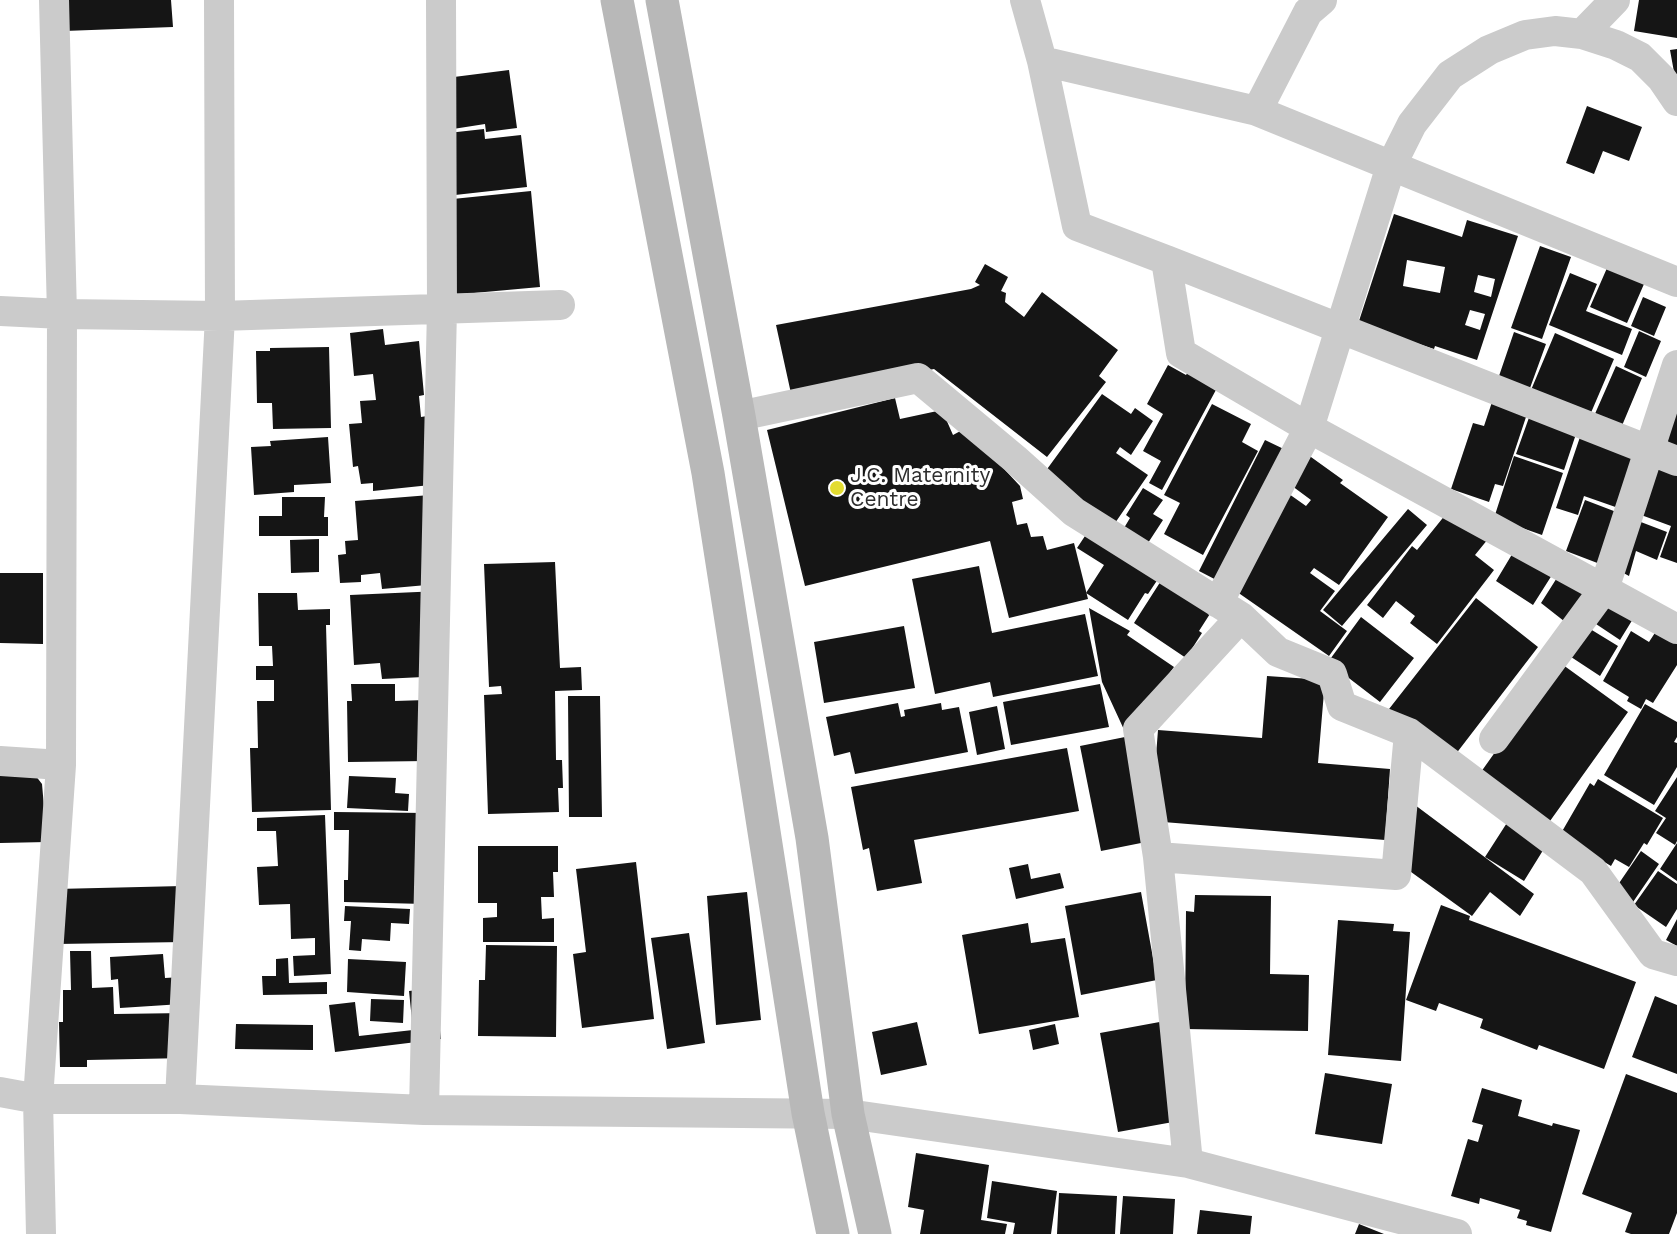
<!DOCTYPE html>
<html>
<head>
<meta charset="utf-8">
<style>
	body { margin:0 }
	canvas { display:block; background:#fff }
</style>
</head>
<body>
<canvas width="1677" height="1234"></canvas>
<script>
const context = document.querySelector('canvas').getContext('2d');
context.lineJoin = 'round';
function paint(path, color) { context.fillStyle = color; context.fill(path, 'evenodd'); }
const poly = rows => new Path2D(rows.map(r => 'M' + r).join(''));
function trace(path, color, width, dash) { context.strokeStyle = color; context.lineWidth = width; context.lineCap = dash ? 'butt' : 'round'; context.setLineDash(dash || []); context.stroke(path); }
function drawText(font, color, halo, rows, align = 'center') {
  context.font = font + ' "Work Sans",sans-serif'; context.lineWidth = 6; context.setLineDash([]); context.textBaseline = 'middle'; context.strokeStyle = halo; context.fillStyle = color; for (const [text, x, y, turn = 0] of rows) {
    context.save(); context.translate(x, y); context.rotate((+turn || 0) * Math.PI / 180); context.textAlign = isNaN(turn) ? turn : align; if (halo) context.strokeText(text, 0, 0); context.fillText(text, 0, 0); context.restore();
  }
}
paint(poly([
	[62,0,171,0,173,27,64,31],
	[1639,0,1677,0,1677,38,1634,31],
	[1677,49,1677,82,1676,83,1670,50],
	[509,70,517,128,486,132,485,124,453,129,446,78],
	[1587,106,1642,127,1629,161,1603,151,1594,174,1566,163],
	[484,129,485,139,521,135,527,187,455,195,448,133],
	[531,191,540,287,452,295,443,200],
	[1394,214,1462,237,1467,220,1518,236,1477,360,1435,346,1434,349,1358,324],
	[1407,260,1445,267,1440,293,1403,286],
	[1478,275,1495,279,1491,297,1474,292],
	[1470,310,1485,314,1480,330,1465,325],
	[1540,246,1571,257,1542,339,1511,328],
	[985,264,1008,277,1001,291,1006,293,1005,302,1024,317,1042,292,1118,350,1099,376,1106,382,1047,457,934,369,792,398,776,325,971,289,980,285,975,282],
	[1607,268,1644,284,1627,323,1590,307],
	[1570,273,1597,284,1586,311,1632,329,1622,355,1549,325],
	[1643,297,1666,307,1654,336,1631,326],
	[383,329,385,345,419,341,424,395,419,396,421,417,433,415,440,484,373,491,373,483,361,484,358,466,353,467,349,424,362,423,360,401,376,400,373,374,354,376,350,333],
	[1639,331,1661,341,1646,377,1624,367],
	[1514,332,1546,344,1530,388,1499,376],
	[1555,333,1614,359,1590,415,1531,390],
	[329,347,331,428,273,429,272,403,257,403,256,351,270,351,270,348],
	[1168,365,1186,375,1188,372,1217,388,1162,490,1149,483,1161,461,1143,451,1163,414,1147,404],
	[1616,366,1642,378,1621,428,1594,416],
	[1102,394,1131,414,1135,408,1153,421,1131,455,1120,447,1116,453,1148,475,1113,526,1042,476],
	[895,398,900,419,942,410,953,435,966,428,1020,486,1023,499,1012,502,1017,525,1027,523,1031,537,1043,536,1047,550,1074,543,1088,599,1009,618,990,541,805,586,767,430],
	[1493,399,1528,411,1503,486,1495,484,1489,502,1451,489,1473,423,1484,426],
	[1677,403,1677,451,1656,443],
	[1212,404,1251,424,1242,442,1258,451,1203,555,1164,534,1180,503,1164,495],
	[1531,412,1578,428,1564,470,1516,454],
	[328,437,331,483,294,485,294,492,254,495,251,447,271,446,270,441],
	[1580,437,1641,459,1624,510,1584,496,1578,515,1556,508],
	[1265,440,1290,452,1224,584,1199,571],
	[1304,452,1343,480,1340,483,1388,517,1339,585,1314,568,1310,573,1335,591,1320,611,1347,631,1329,656,1230,587,1289,494,1306,506,1311,500,1284,480],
	[1514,456,1563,473,1542,535,1494,518],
	[1653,457,1677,466,1677,563,1660,557,1671,526,1633,512],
	[1143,488,1163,500,1153,514,1163,520,1148,543,1124,528,1130,518,1126,515],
	[430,495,438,584,382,589,380,573,361,575,361,582,340,583,338,555,346,554,345,541,358,540,355,501],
	[282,497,325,497,324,517,328,517,328,536,259,536,259,516,282,516],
	[1585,500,1619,513,1600,564,1566,551],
	[1408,509,1427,525,1342,626,1323,610],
	[1450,509,1488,539,1475,555,1494,570,1437,644,1410,623,1415,616,1396,601,1383,618,1367,605,1412,546,1417,550],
	[1633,519,1667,532,1657,560,1636,551,1629,576,1618,570],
	[1085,536,1162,573,1148,594,1145,593,1128,620,1086,593,1104,565,1077,548],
	[319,539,319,572,291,573,290,540],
	[1514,551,1552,575,1533,605,1496,581],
	[555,562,560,668,581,667,582,690,555,691,556,760,562,760,563,788,558,788,559,812,488,814,484,695,502,694,501,686,489,687,484,564],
	[979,566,992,633,1085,614,1098,676,993,697,990,682,935,694,912,579],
	[0,573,43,573,43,644,0,643],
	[1166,573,1215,606,1199,631,1202,633,1186,658,1134,623],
	[1560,573,1591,593,1569,625,1541,603],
	[440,591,444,676,382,679,380,663,354,665,350,595],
	[258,593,297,593,298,610,330,609,330,625,326,625,331,810,252,812,250,748,258,748,257,701,274,701,274,680,256,680,256,666,273,666,272,646,259,646],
	[1606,594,1636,614,1620,640,1590,620],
	[1476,598,1538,647,1452,759,1389,709],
	[1089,608,1130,631,1127,635,1174,667,1126,734,1102,682],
	[1361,617,1414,658,1380,702,1328,662],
	[1662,622,1677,632,1677,665,1653,703,1646,699,1641,709,1627,701,1629,697,1603,681,1631,631,1649,642],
	[1582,624,1618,646,1600,676,1565,653],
	[904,626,915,688,824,703,814,642],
	[1559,662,1628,712,1545,828,1476,779],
	[1267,676,1325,680,1318,763,1390,769,1385,840,1151,821,1158,730,1262,738],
	[351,684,395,684,395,701,426,700,427,761,348,762,347,701,352,701],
	[1100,684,1109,727,1011,745,1003,702],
	[568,696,600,696,602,817,569,817],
	[898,703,901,717,905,716,904,710,941,703,942,710,959,707,968,752,855,774,850,752,834,756,826,717],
	[1645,704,1677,722,1677,737,1674,742,1677,743,1677,767,1654,805,1604,775],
	[997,706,1005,749,977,755,969,712],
	[1125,737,1146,842,1101,851,1080,746],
	[1067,748,1079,811,914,840,922,883,877,891,869,848,863,850,851,787],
	[0,768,32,771,42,784,47,842,0,843],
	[349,776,396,778,395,793,409,794,408,811,347,808],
	[1677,777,1677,841,1675,845,1656,833,1666,818,1655,811],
	[1598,779,1663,818,1647,845,1644,843,1629,867,1615,859,1611,866,1560,835,1590,783,1594,786],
	[1415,805,1534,894,1520,916,1490,892,1472,916,1400,864],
	[334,812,427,813,425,904,344,902,344,880,348,880,349,830,334,830],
	[325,815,331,974,294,976,293,956,315,955,315,938,291,939,290,904,259,905,257,867,278,866,276,831,257,831,257,818],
	[1512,815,1550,839,1524,881,1485,857],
	[1677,843,1677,881,1660,869],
	[478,846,558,846,558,872,553,872,554,897,541,897,542,919,554,918,554,942,483,942,483,918,497,917,497,903,478,903],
	[1641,851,1659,864,1631,905,1613,892],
	[636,862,654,1019,582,1028,573,954,586,952,576,869],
	[1028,864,1031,879,1060,873,1064,888,1016,899,1009,868],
	[1658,871,1677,884,1677,909,1666,927,1634,905],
	[183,886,184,942,57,944,56,889],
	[747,892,761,1020,716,1025,707,896],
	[1141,892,1157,980,1081,995,1065,906],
	[1195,895,1271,896,1270,974,1309,975,1308,1031,1185,1029,1186,911,1194,912],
	[1441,905,1470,916,1469,920,1636,982,1604,1069,1539,1045,1537,1050,1480,1028,1483,1019,1439,1003,1436,1011,1406,1000],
	[345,906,410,909,409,924,391,923,390,941,362,939,361,951,349,950,351,921,344,921],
	[1677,919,1677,946,1666,940],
	[1338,920,1394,924,1393,931,1410,932,1401,1061,1328,1055],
	[1028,923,1031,943,1065,938,1079,1017,979,1034,962,935],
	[689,933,705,1043,667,1049,651,938],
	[486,945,557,946,556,1037,478,1036,479,980,485,980],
	[70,951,91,951,92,988,113,987,114,1014,186,1013,187,1058,87,1060,87,1067,60,1067,59,1022,63,1022,63,990,71,990],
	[163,954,165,978,181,977,182,1004,120,1008,118,979,111,980,110,957],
	[288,958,289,983,327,982,327,994,263,995,262,976,276,976,276,959],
	[348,959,406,962,404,996,347,992],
	[435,988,441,1039,335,1052,329,1005,355,1002,359,1036,413,1030,409,991],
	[1655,996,1677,1005,1677,1074,1632,1057],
	[371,999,404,1000,403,1023,370,1021],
	[1165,1021,1184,1120,1118,1132,1100,1033],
	[917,1022,927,1065,881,1075,872,1032],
	[236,1024,313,1025,313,1050,235,1049],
	[1055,1024,1059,1044,1033,1050,1029,1030],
	[1325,1073,1392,1084,1382,1144,1315,1134],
	[1626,1074,1677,1093,1677,1213,1669,1234,1631,1234,1625,1232,1632,1213,1582,1194],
	[1482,1088,1522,1100,1518,1116,1552,1126,1553,1123,1580,1130,1551,1232,1526,1225,1527,1221,1517,1218,1520,1210,1480,1198,1479,1204,1451,1196,1468,1139,1478,1142,1483,1125,1472,1122],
	[916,1153,989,1165,981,1220,1007,1224,1005,1234,920,1234,924,1210,908,1207],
	[992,1181,1057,1191,1051,1234,1013,1234,1015,1223,987,1218],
	[1059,1193,1117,1196,1115,1234,1057,1234],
	[1123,1196,1175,1199,1173,1234,1120,1234],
	[1200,1210,1252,1216,1250,1234,1197,1234],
	[1359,1224,1384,1234,1355,1234]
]), '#151515');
trace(poly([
	[1025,0,1042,61,1077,226,1166,260,1181,353,1309,428,1677,629],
	[1582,34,1615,0],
	[1042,61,1257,111,1677,282],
	[1257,111,1308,12,1322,0],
	[1166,260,1677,461],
	[0,311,62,314,220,316,560,305],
	[739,416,918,378,1015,459,1074,512,1241,617,1278,652,1332,674,1342,706,1409,733,1593,871,1653,954,1677,961],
	[1218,603,1309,428,1391,166,1412,124,1450,75,1489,50,1525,35,1555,31,1582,34,1616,45,1640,57,1662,79,1677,101],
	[1494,739,1604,589,1677,365],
	[0,761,61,765],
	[1158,857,1138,729,1241,617],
	[0,1092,38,1099,180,1099,424,1110,848,1114,1188,1163,1457,1234],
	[180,1099,220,316,219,0],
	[424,1110,442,309,441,0],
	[1188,1163,1158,857,1396,875,1409,733],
	[41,1234,38,1099,61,765,62,314,54,0]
]), '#cbcbcb', 30);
trace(poly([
	[617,0,708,473,808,1113,833,1234],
	[662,0,739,416,812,838,848,1114,875,1234]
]), '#b8b8b8', 33);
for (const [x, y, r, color] of [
	[837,488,8,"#e3dc31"]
]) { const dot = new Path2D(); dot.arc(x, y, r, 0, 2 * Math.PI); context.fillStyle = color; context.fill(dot); trace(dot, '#fff', 2); }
drawText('21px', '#2e2e2e', '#fff', [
	["J.C. Maternity",850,476],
	["Centre",850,500]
], 'left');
</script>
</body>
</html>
